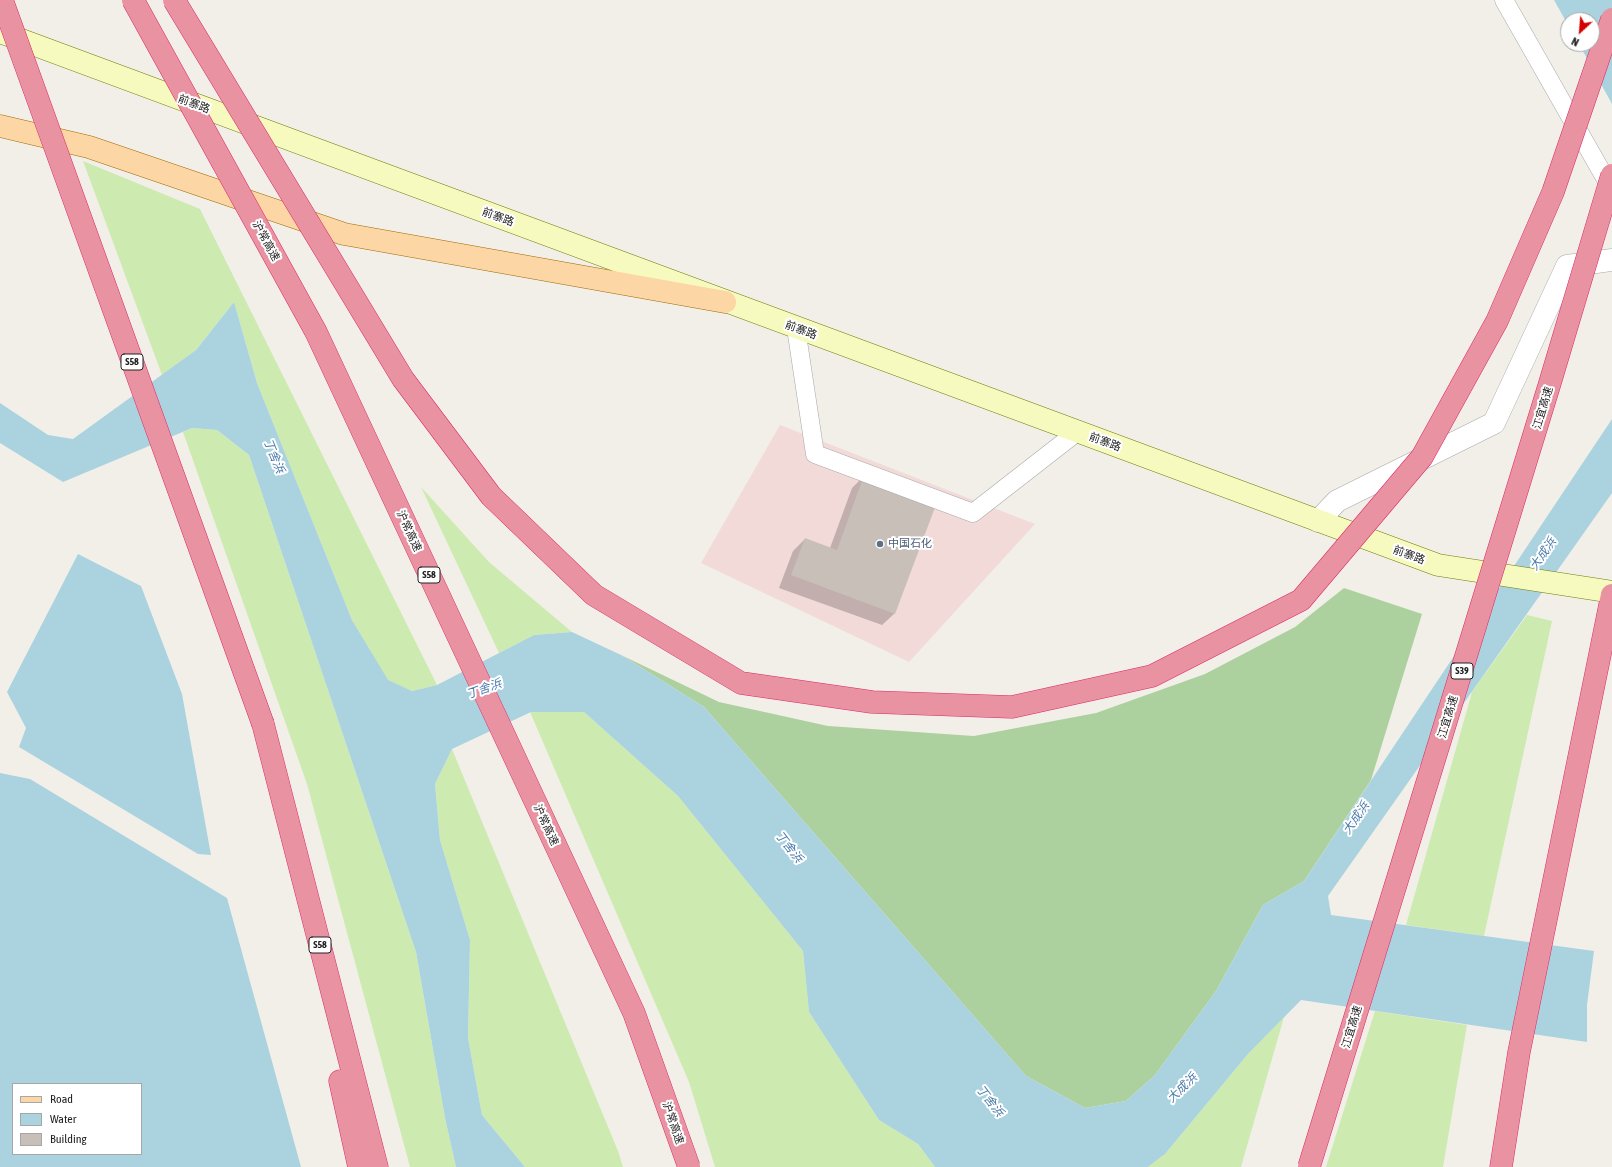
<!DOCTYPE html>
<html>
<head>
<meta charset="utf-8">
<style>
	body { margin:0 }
	#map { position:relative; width:1612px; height:1167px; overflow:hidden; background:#f2efe9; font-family:"Asap Condensed",sans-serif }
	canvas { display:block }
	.legend { position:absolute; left:12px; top:1083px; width:130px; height:72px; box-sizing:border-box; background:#fff; border:1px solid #a7a7a7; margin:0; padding:5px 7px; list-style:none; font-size:12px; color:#222 }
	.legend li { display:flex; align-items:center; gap:8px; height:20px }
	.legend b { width:20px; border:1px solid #a7a7a7 }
	.north { position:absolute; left:1560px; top:12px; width:40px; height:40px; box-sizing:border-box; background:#fff; border:1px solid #a7a7a7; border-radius:50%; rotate:206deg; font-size:11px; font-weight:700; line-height:16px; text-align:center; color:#222 }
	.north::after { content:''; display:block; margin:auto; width:14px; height:18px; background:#d40000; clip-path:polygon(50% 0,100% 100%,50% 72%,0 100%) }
</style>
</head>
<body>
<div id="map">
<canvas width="1612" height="1167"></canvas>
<ul class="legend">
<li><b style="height:5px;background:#fcd6a4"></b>Road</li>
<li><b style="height:11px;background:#aad3df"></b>Water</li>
<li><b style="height:11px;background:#c7bfb8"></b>Building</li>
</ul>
<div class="north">N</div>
</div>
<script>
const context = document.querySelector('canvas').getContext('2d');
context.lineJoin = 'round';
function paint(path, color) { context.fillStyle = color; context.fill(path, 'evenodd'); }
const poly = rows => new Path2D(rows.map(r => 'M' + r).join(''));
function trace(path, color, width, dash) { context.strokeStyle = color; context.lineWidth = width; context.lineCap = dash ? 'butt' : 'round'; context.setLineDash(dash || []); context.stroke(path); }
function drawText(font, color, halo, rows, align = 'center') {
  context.font = font + ' "Asap Condensed","Noto Sans SC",sans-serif'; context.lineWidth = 4; context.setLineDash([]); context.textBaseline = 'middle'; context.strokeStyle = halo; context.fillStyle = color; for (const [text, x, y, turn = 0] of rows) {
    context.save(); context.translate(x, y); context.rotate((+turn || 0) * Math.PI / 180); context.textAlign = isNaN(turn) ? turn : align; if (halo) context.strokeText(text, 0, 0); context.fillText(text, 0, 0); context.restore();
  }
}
paint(poly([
	[780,425,1035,524,909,662,701,563]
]), '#f2dad9');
paint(poly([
	[83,161,200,209,437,685,412,691,387,680,352,620,257,383,234,302,196,350,162,375],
	[192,428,217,430,249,455,416,952,445,1118,456,1167,410,1167,307,784,183,432],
	[421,487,489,562,572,632,534,635,499,653],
	[1527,615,1552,621,1484,936,1406,925,1472,692],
	[530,712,584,712,678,796,803,951,809,1012,879,1120,918,1144,935,1167,715,1167,689,1082],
	[452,749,618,1151,623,1167,525,1167,482,1115,468,1038,470,940,440,840,435,784],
	[1375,1011,1467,1025,1443,1167,1326,1167],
	[1284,1017,1241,1167,1148,1167,1165,1154,1248,1054]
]), '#cdebb0');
paint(poly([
	[1344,588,1422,614,1371,780,1304,881,1263,905,1216,991,1155,1075,1126,1101,1085,1108,1026,1076,704,707,621,655,719,702,828,726,974,736,1096,713,1205,674,1295,627]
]), '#add19e');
paint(poly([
	[1554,0,1612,0,1612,104,1579,44,1592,44,1592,20,1568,20,1568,25],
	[234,302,257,383,352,620,388,680,412,691,437,685,534,635,572,632,621,655,704,707,1026,1076,1085,1108,1126,1101,1155,1075,1216,991,1263,905,1304,881,1612,419,1612,493,1328,896,1331,915,1594,951,1587,1005,1587,1042,1301,1000,1248,1054,1165,1154,1148,1167,935,1167,918,1144,879,1120,809,1012,803,951,678,796,584,712,531,712,452,749,435,784,440,840,470,940,468,1038,482,1115,525,1167,456,1167,445,1118,416,952,249,455,217,430,192,428,63,482,0,443,0,403,48,435,73,439,196,350],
	[78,554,141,586,182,694,211,855,198,854,19,747,26,728,7,692],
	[0,773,30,779,227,898,301,1167,0,1167],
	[13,1084,141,1084,141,1154,13,1154]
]), '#aad3df');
paint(poly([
	[864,476,895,613,882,625,779,588,793,551,805,539,830,548,852,488]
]), '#0003');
paint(poly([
	[864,475,937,502,895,614,791,575,805,538,837,550]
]), '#c7bfb8');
const lane = poly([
	[1504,0,1612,190],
	[796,328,815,454,973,513,1077,432]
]);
const street = poly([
	[1318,521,1337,501,1494,423,1567,266,1612,260]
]);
const secondary = poly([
	[0,32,1438,565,1612,592]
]);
const primary = poly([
	[0,126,89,147,344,234,725,302]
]);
const highway = poly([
	[263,724,377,1167],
	[340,1081,359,1167],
	[1501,1167,1519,1052,1612,595]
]);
trace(lane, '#a9a9a9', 19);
trace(street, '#a9a9a9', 23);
trace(secondary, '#707d05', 23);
trace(primary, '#a06b00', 23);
trace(highway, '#dc2a67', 23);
trace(lane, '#fff', 18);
trace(street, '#fff', 22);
trace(secondary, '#f7fabf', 22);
trace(primary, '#fcd6a4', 22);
trace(highway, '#e892a2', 22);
const highwayBridge = poly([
	[2,0,263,724],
	[133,0,316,332,634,1013,689,1167],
	[174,0,403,379,491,496,594,595,741,683,872,702,1012,707,1152,676,1301,600,1422,457,1497,321,1553,192,1612,19],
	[1309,1167,1549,386,1612,175]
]);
trace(highwayBridge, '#dc2a67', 23, []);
trace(highwayBridge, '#e892a2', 22);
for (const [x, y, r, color] of [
	[880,544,4,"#5c6f8a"]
]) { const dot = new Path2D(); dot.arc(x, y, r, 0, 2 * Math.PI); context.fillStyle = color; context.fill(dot); trace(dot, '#fff', 1.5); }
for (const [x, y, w] of [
	[132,362,22],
	[429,575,22],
	[1462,671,22],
	[320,945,22]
]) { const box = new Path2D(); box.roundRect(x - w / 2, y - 8, w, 16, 3); context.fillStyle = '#fff'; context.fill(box); trace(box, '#222', 1); }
drawText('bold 10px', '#222', null, [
	["S58",132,362],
	["S58",429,575],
	["S39",1462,671],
	["S58",320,945]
]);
drawText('11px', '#222', '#fff', [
	["前寨路",194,104,20],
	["前寨路",498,217,20],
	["沪常高速",266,241,61],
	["前寨路",801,330,20],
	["江宜高速",1543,408,-73],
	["前寨路",1105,442,20],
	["沪常高速",409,531,65],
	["前寨路",1409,555,20],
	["江宜高速",1448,717,-73],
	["沪常高速",546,825,65],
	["江宜高速",1352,1027,-73],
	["沪常高速",673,1123,71]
]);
drawText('11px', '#4e5e75', '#fff', [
	["中国石化",888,544]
], 'left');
drawText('italic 12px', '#4a7aab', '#fff', [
	["丁舍浜",274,456,68],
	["大成浜",1543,554,-55],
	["丁舍浜",484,689,-19],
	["大成浜",1356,818,-55],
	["丁舍浜",789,847,52],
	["大成浜",1182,1088,-44],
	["丁舍浜",990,1101,52]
]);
</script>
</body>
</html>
